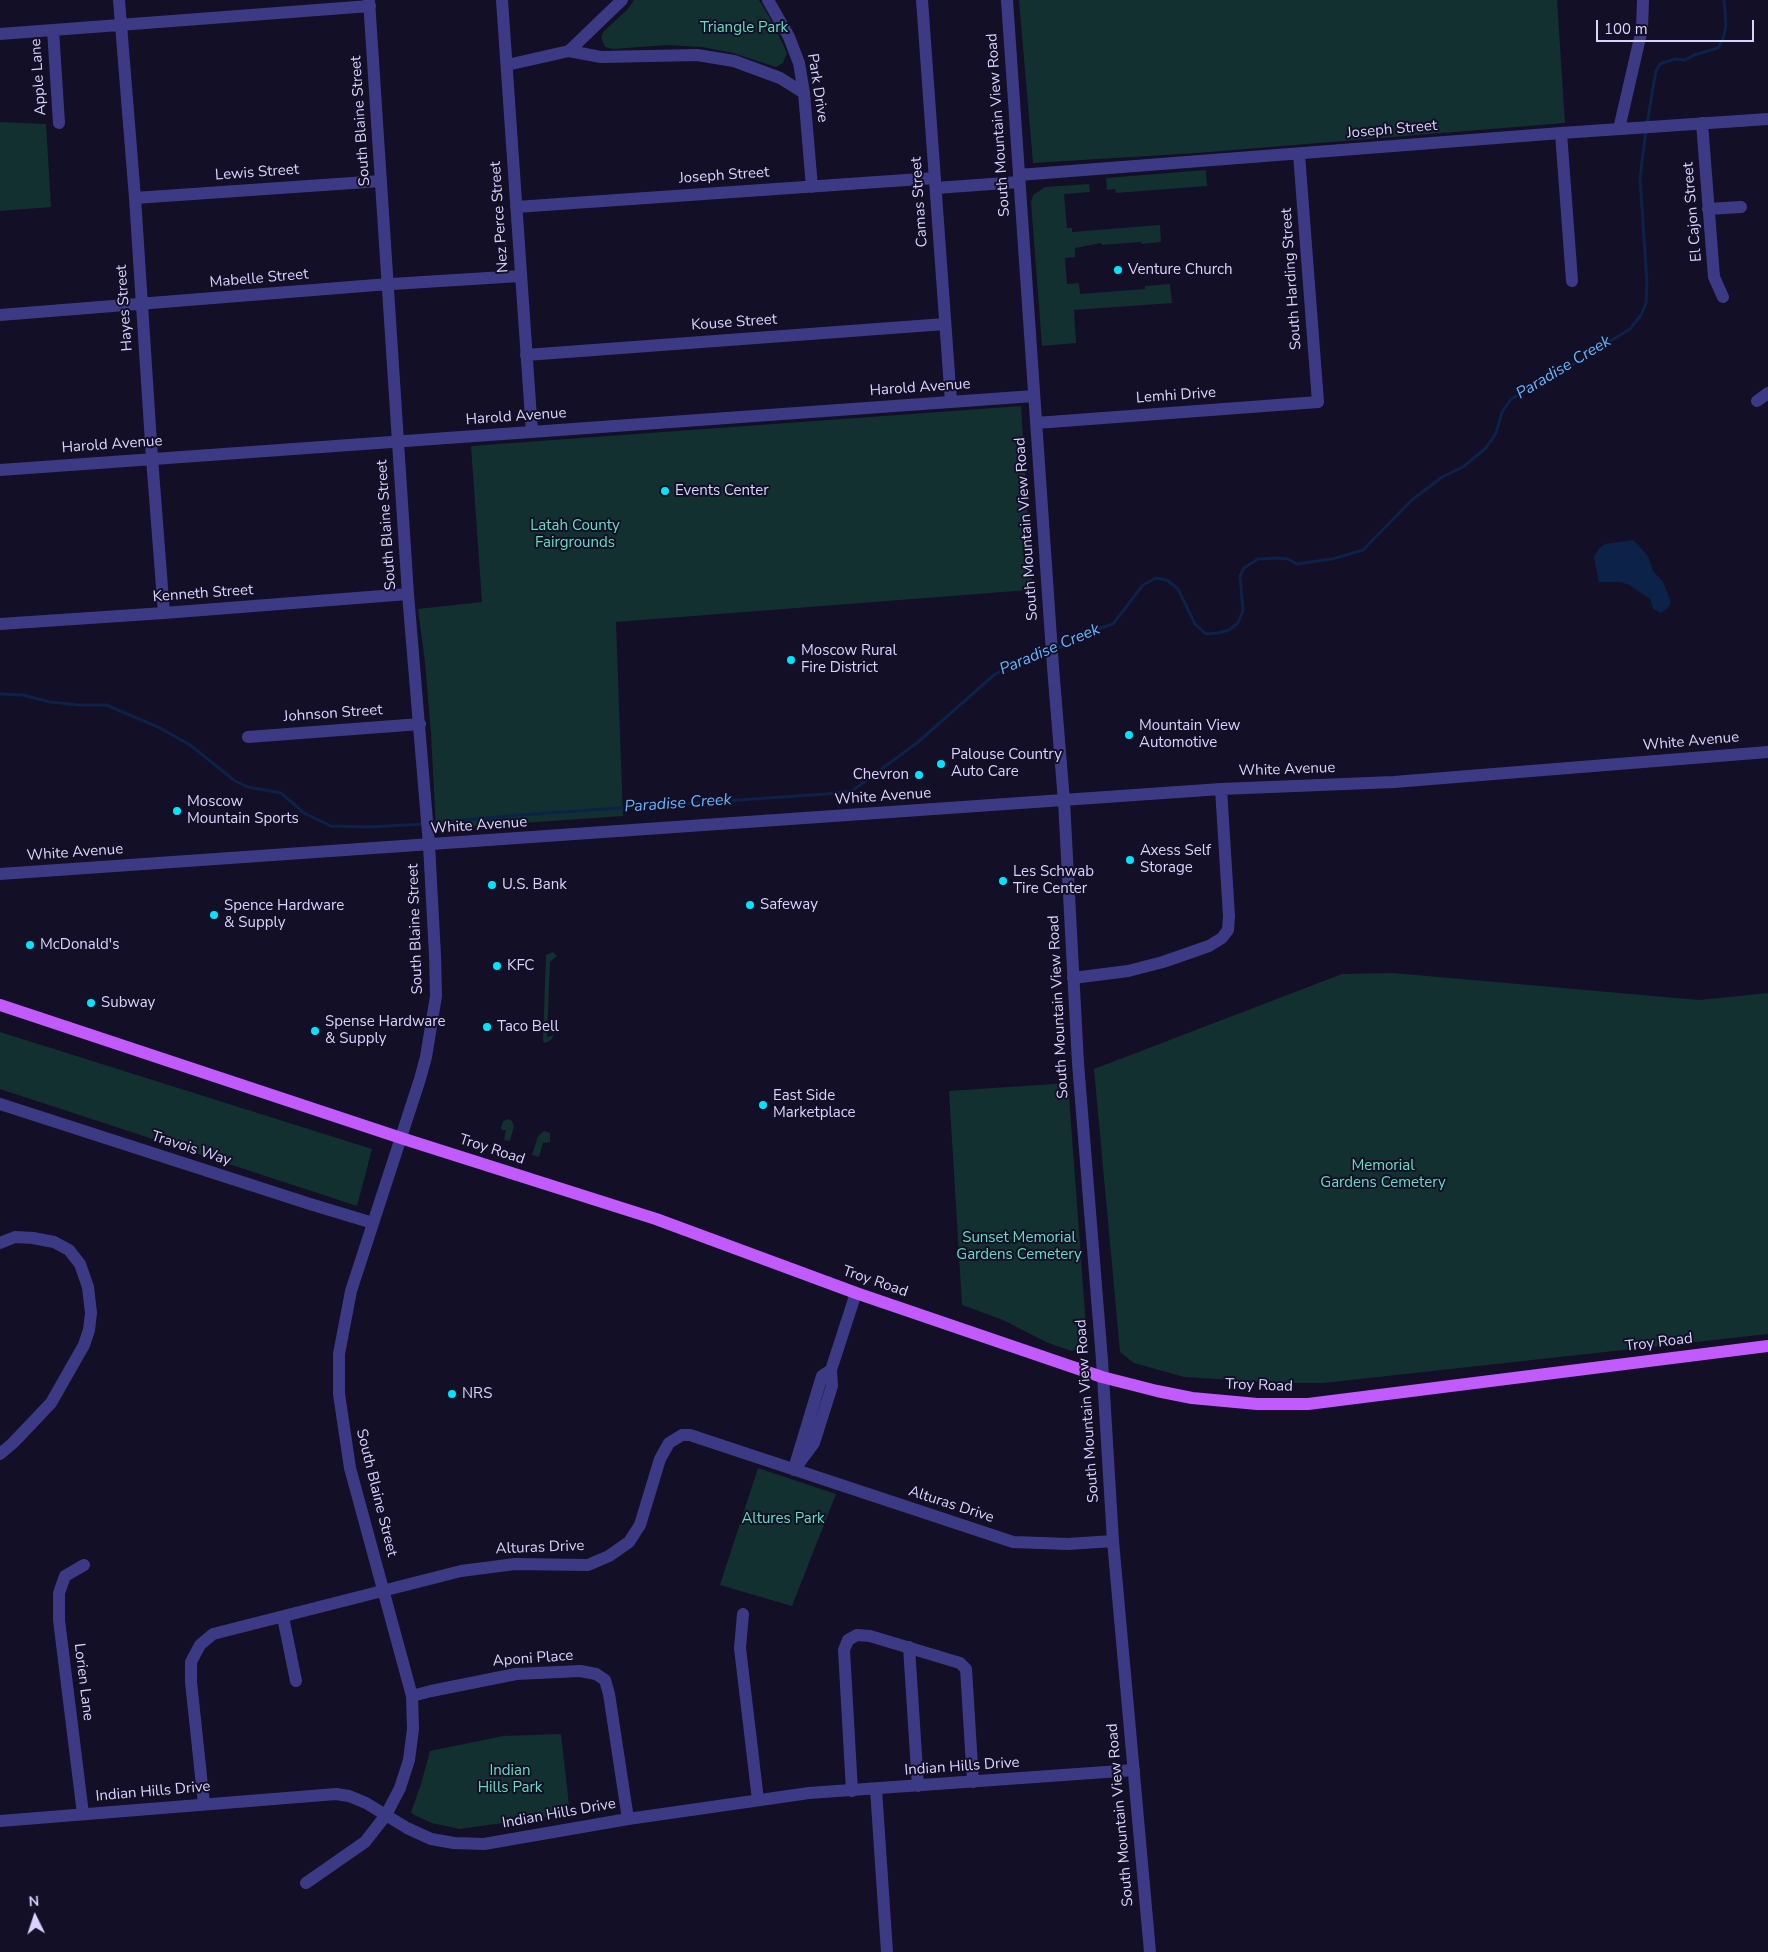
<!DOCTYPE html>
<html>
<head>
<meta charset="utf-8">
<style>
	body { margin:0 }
	#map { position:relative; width:1768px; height:1952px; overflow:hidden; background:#130f26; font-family:"Nunito Sans",sans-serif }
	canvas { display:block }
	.north { position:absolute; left:10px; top:1892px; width:50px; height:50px; -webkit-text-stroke:4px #130f26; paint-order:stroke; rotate:356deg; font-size:14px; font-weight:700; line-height:20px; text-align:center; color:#d9d4ff }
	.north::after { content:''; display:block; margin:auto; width:18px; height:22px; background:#d9d4ff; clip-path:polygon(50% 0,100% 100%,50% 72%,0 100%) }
	.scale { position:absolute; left:1596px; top:20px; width:158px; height:22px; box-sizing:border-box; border:2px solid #d9d4ff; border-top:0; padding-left:6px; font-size:15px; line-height:18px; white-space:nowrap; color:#d9d4ff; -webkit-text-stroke:4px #130f26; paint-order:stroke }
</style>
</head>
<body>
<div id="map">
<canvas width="1768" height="1952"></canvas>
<div class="north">N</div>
<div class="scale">100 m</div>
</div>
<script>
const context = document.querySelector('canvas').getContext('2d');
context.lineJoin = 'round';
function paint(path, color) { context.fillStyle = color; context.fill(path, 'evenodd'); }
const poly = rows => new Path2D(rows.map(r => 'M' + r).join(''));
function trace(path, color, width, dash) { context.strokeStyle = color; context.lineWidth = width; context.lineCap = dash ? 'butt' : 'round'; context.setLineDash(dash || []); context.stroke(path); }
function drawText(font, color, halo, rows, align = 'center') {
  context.font = font + ' "Nunito Sans",sans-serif'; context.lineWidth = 4; context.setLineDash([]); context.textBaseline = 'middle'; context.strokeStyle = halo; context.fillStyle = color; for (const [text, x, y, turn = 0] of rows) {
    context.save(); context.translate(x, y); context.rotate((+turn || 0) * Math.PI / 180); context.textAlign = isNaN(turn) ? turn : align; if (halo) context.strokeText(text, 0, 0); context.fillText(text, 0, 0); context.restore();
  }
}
paint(poly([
	[634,0,759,0,773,23,787,53,783,63,776,67,733,53,702,47,667,45,613,49,605,47,601,37,604,31,628,9],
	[1019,0,1557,0,1565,123,1197,153,1033,163],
	[0,122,46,124,51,207,0,211],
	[1206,170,1207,186,1116,193,1115,189,1107,190,1106,178],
	[1089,184,1090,192,1064,194,1067,228,1072,228,1072,232,1160,225,1161,242,1142,244,1141,242,1102,245,1101,243,1075,248,1075,257,1065,258,1067,284,1079,283,1080,294,1145,289,1145,286,1170,284,1172,303,1074,310,1076,343,1042,346,1031,202,1033,195,1045,187],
	[1021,406,1032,583,1029,590,616,622,623,816,436,829,431,733,425,662,418,609,482,602,471,446],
	[553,952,557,956,550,962,547,1037,554,1035,551,1040,545,1043,543,1041,546,955],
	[1393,973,1699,1000,1768,993,1768,1334,1324,1383,1279,1383,1184,1377,1134,1363,1120,1352,1094,1069,1342,974],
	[0,1032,372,1149,357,1206,0,1089],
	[1068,1083,1087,1340,1082,1347,1071,1351,1046,1342,1003,1320,962,1305,949,1091],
	[508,1119,512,1121,514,1126,510,1141,504,1140,506,1130,502,1130,501,1128,503,1121],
	[544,1131,550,1133,550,1142,543,1143,539,1157,532,1155,538,1136],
	[758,1468,836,1494,792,1606,720,1585],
	[561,1734,570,1814,459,1829,432,1823,414,1815,411,1812,421,1784,430,1751,503,1736]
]), '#12302f');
paint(poly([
	[1633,540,1648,556,1653,571,1663,582,1671,602,1668,608,1661,613,1653,609,1650,599,1629,585,1621,582,1599,582,1594,557,1599,548,1605,544]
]), '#0c2248');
trace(poly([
	[1647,124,1654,82,1656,71,1660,64,1675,59,1685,60,1694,55,1718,48,1723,39,1726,25,1724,0],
	[1054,649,1069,645,1081,634,1113,624,1143,585,1156,578,1167,580,1178,589,1195,624,1206,634,1218,633,1229,630,1238,623,1243,611,1240,576,1244,568,1258,559,1277,558,1288,559,1297,564,1332,559,1363,550,1412,500,1442,477,1463,467,1486,448,1496,433,1502,412,1511,399,1557,374,1630,329,1641,315,1646,303,1647,283,1640,178,1646,130],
	[0,694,23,695,50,702,80,705,106,705,158,727,190,745,235,781,248,787,281,793,304,813,331,826,369,827,424,824],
	[431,823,519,815,826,794,852,791,918,742,994,675,1019,660,1048,650]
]), '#0c2248', 3);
trace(poly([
	[119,0,135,198,152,458,164,613],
	[502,0,532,432],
	[768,0,789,37,799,63,804,93,812,187],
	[922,0,951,402],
	[1007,0,1053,667,1064,801,1078,1063,1102,1360,1113,1541,1150,1952],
	[53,30,59,123],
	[0,34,370,6],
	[569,51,601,57,697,55,734,61,780,78,804,93],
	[507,65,569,51,622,0],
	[1702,123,1714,277,1723,297],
	[1619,129,1642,29,1643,0],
	[1561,133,1572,281],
	[1019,175,1561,133,1768,119],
	[936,188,1019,182],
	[135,198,381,181],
	[516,207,935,178],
	[1708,209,1741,207],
	[0,315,376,285,520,276],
	[526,355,945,324],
	[1757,401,1768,393],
	[1036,423,1318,402,1299,154],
	[0,470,1034,396],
	[0,624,164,613,408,594],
	[248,737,420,724],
	[0,874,1221,789,1394,782,1768,752],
	[1073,978,1128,971,1163,962,1209,946,1222,938,1228,930,1229,916,1221,789],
	[0,1104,310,1204,373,1223],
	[0,1243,15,1237,33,1238,54,1242,69,1250,80,1264,88,1287,91,1313,89,1330,84,1345,51,1403,13,1443,0,1454],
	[796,1462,822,1376,831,1370],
	[794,1470,814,1443,832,1386,831,1370,856,1293],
	[743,1614,740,1648,758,1800],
	[283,1617,296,1681],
	[909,1647,918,1786],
	[412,1696,431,1691,516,1674,580,1671,596,1674,605,1680,609,1694,628,1819],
	[876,1789,887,1952],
	[852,1791,844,1650,848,1640,857,1635,870,1636,960,1663,966,1669,973,1782],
	[204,1804,191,1682,191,1662,200,1645,213,1634,461,1571,515,1564,588,1565,609,1556,629,1542,640,1525,660,1459,669,1443,682,1435,690,1435,1013,1542,1068,1544,1113,1541],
	[83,1814,59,1620,59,1593,65,1576,84,1565],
	[0,1821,336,1794,349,1796,366,1803,407,1828,431,1839,454,1843,484,1844,628,1819,809,1793,1134,1770],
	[306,1883,365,1842,386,1815,400,1788,409,1760,413,1729,412,1696,350,1468,339,1394,339,1354,351,1291,420,1079,426,1057,436,996,435,955,429,845,408,594,369,0]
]), '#3d3a85', 12);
trace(poly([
	[0,1005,401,1138,656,1219,856,1293,1102,1377,1157,1391,1192,1398,1257,1404,1308,1404,1768,1346]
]), '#c25bff', 12);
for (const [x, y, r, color] of [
	[1118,270,5,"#00e5ff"],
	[665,491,5,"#00e5ff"],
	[791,660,5,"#00e5ff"],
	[1129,735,5,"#00e5ff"],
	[941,764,5,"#00e5ff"],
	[919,775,5,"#00e5ff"],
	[177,811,5,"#00e5ff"],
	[1130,860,5,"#00e5ff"],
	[1003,881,5,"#00e5ff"],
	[492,885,5,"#00e5ff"],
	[750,905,5,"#00e5ff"],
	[214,915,5,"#00e5ff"],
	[30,945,5,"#00e5ff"],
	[497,966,5,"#00e5ff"],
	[91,1003,5,"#00e5ff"],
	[487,1027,5,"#00e5ff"],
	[315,1031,5,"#00e5ff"],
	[763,1105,5,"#00e5ff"],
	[452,1394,5,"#00e5ff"]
]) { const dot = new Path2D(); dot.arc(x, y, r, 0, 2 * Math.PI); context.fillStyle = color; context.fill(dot); trace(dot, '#130f26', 2); }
drawText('15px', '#5fe0c0', '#130f26', [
	["Triangle Park",744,28],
	["Latah County",575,526],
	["Fairgrounds",575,543],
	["Memorial",1383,1166],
	["Gardens Cemetery",1383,1183],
	["Sunset Memorial",1019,1238],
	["Gardens Cemetery",1019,1255],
	["Altures Park",783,1519],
	["Indian",510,1771],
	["Hills Park",510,1788]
]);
drawText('15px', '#d9d4ff', '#130f26', [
	["Apple Lane",39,77,-94],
	["Park Drive",817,88,81],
	["South Blaine Street",361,121,-94],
	["South Mountain View Road",999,125,-94],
	["Joseph Street",1392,130,-5],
	["Lewis Street",257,173,-4],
	["Joseph Street",724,176,-4],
	["Camas Street",920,202,-94],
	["El Cajon Street",1693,212,-95],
	["Nez Perce Street",500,217,-94],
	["Mabelle Street",259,279,-5],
	["South Harding Street",1292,279,-94],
	["Hayes Street",125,308,-94],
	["Kouse Street",734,323,-4],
	["Harold Avenue",920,388,-4],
	["Lemhi Drive",1176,396,-4],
	["Harold Avenue",516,417,-4],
	["Harold Avenue",112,445,-4],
	["South Blaine Street",387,525,-94],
	["South Mountain View Road",1027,529,-94],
	["Kenneth Street",203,594,-4],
	["Johnson Street",333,714,-4],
	["White Avenue",1691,742,-5],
	["White Avenue",1287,770,-2],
	["White Avenue",883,797,-4],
	["White Avenue",479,826,-4],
	["White Avenue",75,853,-4],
	["South Blaine Street",416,929,-92],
	["South Mountain View Road",1059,1007,-93],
	["Travois Way",191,1149,18],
	["Troy Road",492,1150,18],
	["Troy Road",875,1282,19],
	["Troy Road",1659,1343,-7],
	["Troy Road",1259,1386,2],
	["South Mountain View Road",1088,1411,-94],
	["South Blaine Street",376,1493,76],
	["Alturas Drive",951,1505,18],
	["Alturas Drive",540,1548,-2],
	["Aponi Place",533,1659,-4],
	["Lorien Lane",83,1682,83],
	["Indian Hills Drive",962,1767,-4],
	["Indian Hills Drive",153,1792,-5],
	["Indian Hills Drive",559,1814,-10],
	["South Mountain View Road",1121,1815,-95]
]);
drawText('15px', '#d9d4ff', '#130f26', [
	["Venture Church",1128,270],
	["Events Center",675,491],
	["Moscow Rural",801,651],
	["Fire District",801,668],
	["Mountain View",1139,726],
	["Automotive",1139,743],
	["Palouse Country",951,755],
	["Auto Care",951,772],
	["Chevron",909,775,"right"],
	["Moscow",187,802],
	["Mountain Sports",187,819],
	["Axess Self",1140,851],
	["Storage",1140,868],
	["Les Schwab",1013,872],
	["Tire Center",1013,889],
	["U.S. Bank",502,885],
	["Safeway",760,905],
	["Spence Hardware",224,906],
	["& Supply",224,923],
	["McDonald's",40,945],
	["KFC",507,966],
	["Subway",101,1003],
	["Spense Hardware",325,1022],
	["& Supply",325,1039],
	["Taco Bell",497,1027],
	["East Side",773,1096],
	["Marketplace",773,1113],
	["NRS",462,1394]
], 'left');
drawText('italic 16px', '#62b6ff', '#130f26', [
	["Paradise Creek",1564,368,-31],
	["Paradise Creek",1050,650,-23],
	["Paradise Creek",678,804,-4]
]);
</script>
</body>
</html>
